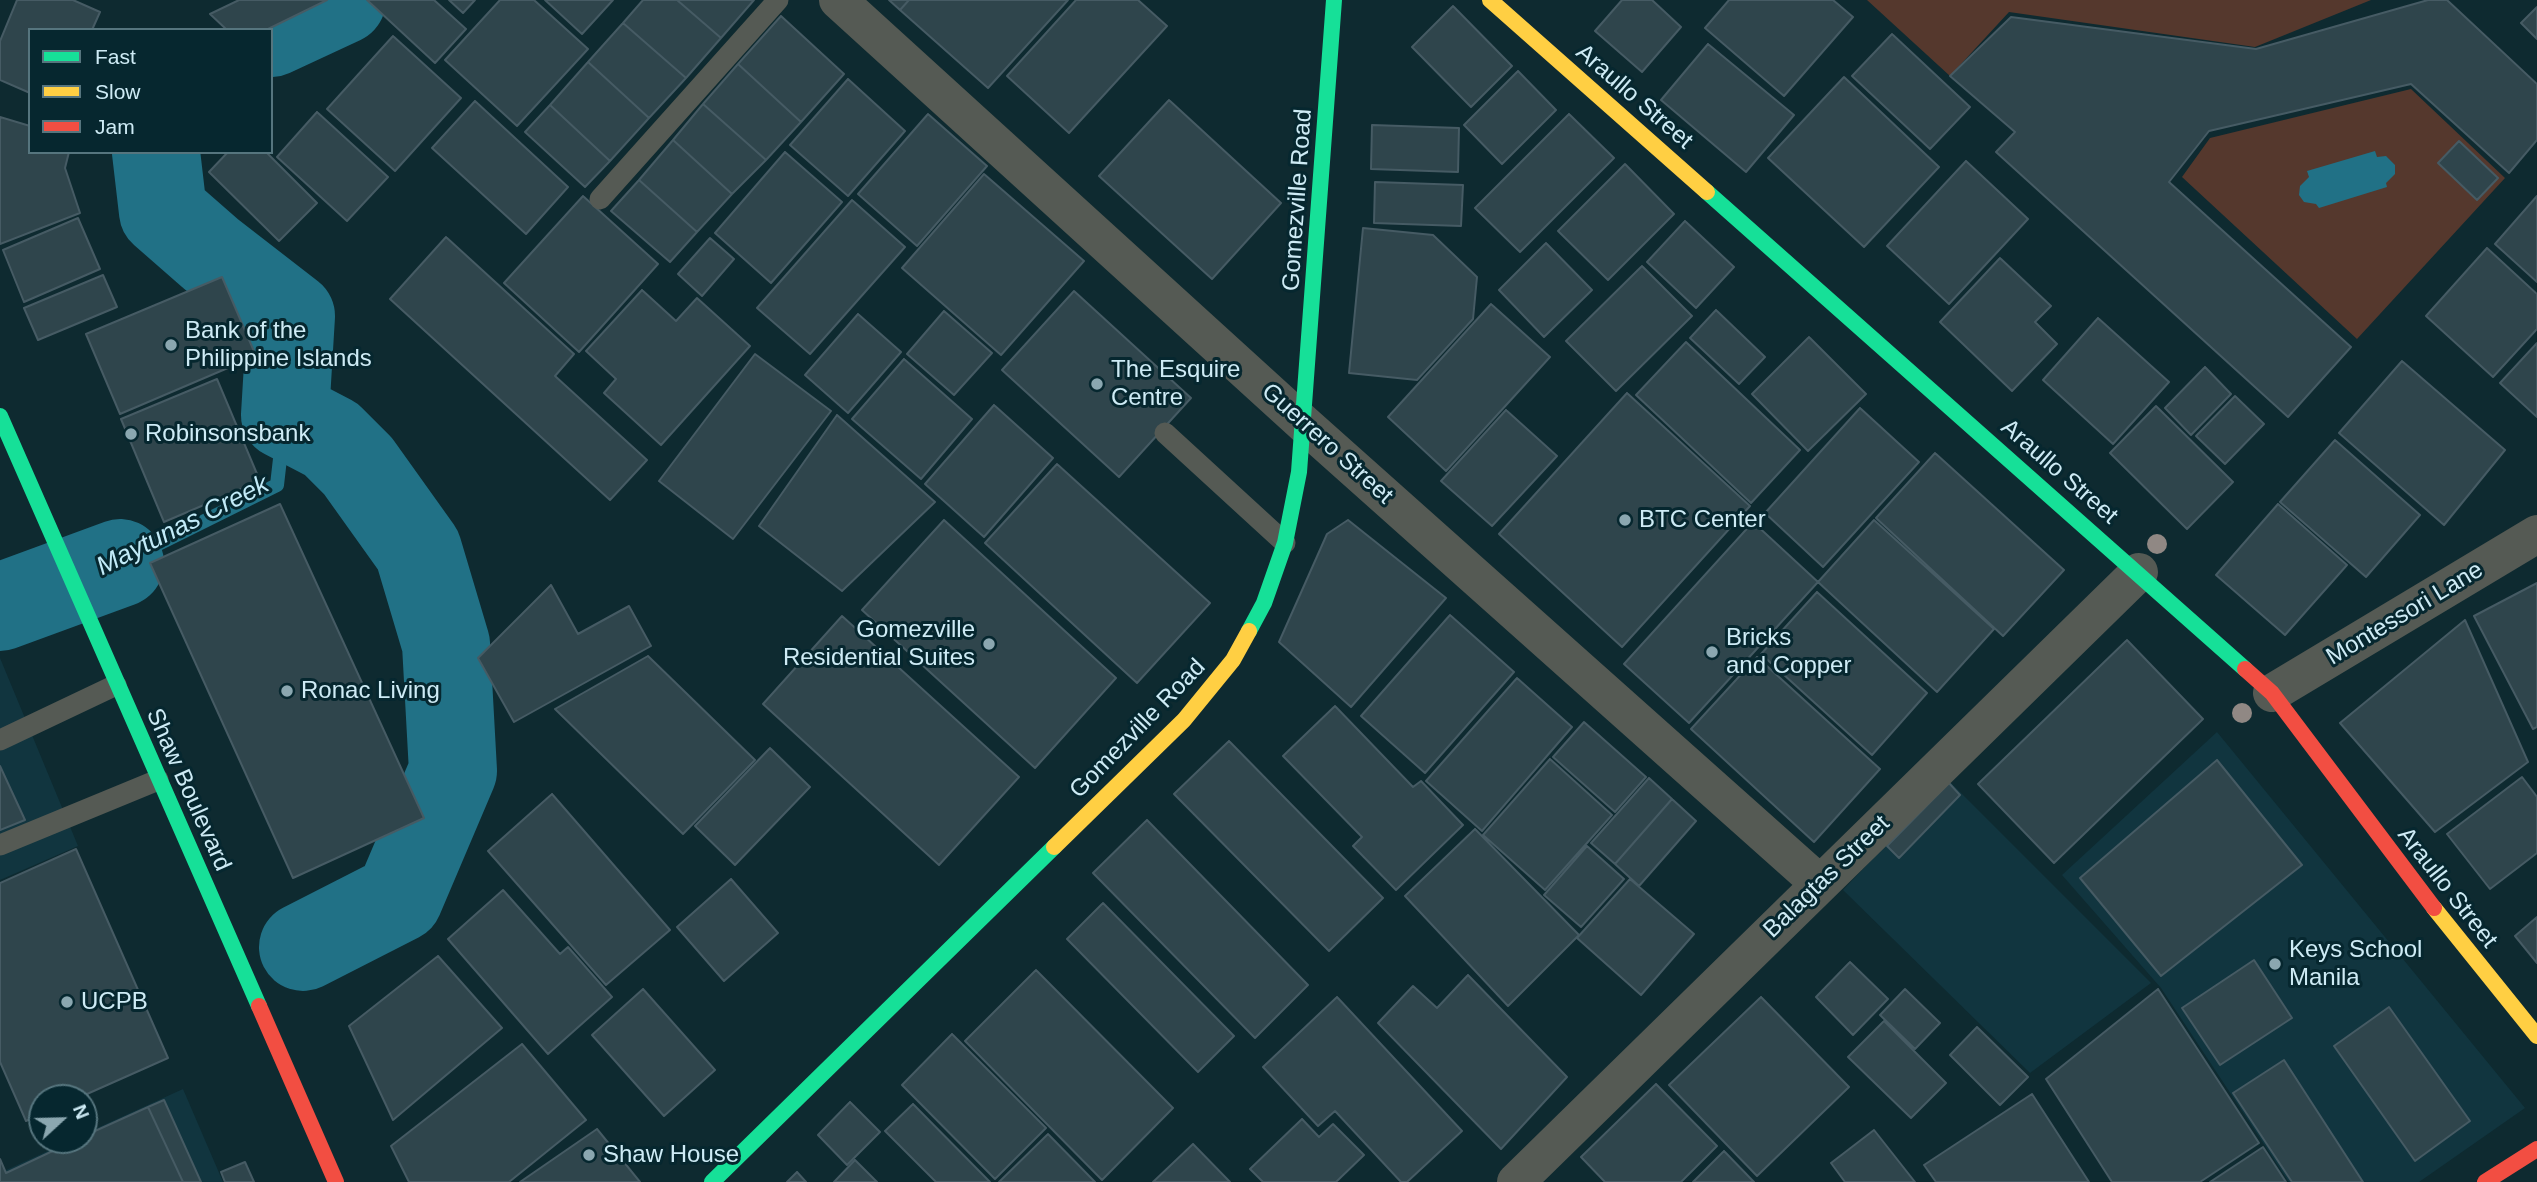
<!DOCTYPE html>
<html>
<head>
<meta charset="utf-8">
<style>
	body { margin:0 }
	#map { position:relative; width:2537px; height:1182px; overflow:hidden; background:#0e2a30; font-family:Helvetica,sans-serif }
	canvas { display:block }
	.legend { position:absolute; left:28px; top:28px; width:245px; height:126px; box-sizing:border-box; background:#06272f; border:2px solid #56757e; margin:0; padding:9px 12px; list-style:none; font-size:21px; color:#ceebf5 }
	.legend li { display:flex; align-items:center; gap:14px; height:35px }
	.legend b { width:35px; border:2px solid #56757e }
	.north { position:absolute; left:28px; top:1084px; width:70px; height:70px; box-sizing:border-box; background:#06272f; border:2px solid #56757e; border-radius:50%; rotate:68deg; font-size:19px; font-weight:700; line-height:28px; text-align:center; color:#ceebf5 }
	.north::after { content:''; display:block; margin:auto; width:24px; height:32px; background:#8ba7b0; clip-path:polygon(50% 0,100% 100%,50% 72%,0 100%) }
</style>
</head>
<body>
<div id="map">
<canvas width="2537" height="1182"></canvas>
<ul class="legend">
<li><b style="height:9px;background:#16e098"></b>Fast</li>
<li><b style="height:9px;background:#ffcf43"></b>Slow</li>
<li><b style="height:9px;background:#f24e42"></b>Jam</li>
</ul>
<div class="north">N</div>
</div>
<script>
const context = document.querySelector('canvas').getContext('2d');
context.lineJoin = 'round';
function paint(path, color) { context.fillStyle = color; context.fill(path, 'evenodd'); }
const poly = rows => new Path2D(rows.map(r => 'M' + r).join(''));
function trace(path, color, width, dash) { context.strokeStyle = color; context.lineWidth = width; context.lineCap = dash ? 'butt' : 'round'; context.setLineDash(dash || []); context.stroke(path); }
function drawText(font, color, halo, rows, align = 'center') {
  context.font = font + ' Helvetica,sans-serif'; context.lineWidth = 6; context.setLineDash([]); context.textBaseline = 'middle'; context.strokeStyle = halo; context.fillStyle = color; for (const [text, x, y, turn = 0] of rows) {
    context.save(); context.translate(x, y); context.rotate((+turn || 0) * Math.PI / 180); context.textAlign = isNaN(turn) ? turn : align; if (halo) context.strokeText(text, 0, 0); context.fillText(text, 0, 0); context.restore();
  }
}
paint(poly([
	[0,658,78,846,0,880],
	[2217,732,2525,1108,2419,1182,2289,1182,2161,988,2062,875],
	[1948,780,2151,983,2030,1073,1843,890],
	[183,1089,223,1182,0,1182,0,1167,2,1172,72,1140,84,1140,84,1134]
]), '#11353f');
paint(poly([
	[1867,0,2371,0,2255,47,2009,12,1950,76],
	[2411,89,2505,178,2357,339,2182,177,2210,138]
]), '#55382d');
paint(poly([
	[2375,151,2377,157,2386,156,2395,165,2395,174,2386,183,2387,187,2319,208,2316,204,2304,202,2299,195,2300,186,2309,177,2307,171]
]), '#217186');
trace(poly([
	[120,563,277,485,285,415]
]), '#217186', 14);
trace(poly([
	[271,33,342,0],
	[156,152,163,212,211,254,291,316,285,415,331,439,358,466,418,550,446,644,453,771,399,898,303,947],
	[0,607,120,563]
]), '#217186', 88);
const building = poly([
	[17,0,73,0,100,12,92,30,30,30,30,93,0,80,0,41,17,0],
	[239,0,327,0,266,30,227,30,210,14,239,0],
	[367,0,434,0,466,29,435,63,367,0],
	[449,0,475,0,463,13,449,0],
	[500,0,534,0,588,49,517,126,445,60,500,0],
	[545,0,613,0,582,34,545,0],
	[643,0,677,0,721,38,686,78,623,23,643,0],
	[677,0,754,0,721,38,677,0],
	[889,0,909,0,900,10,889,0],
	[909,0,1068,0,988,88,900,10,909,0],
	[1076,0,1138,0,1167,26,1069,133,1007,76,1076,0],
	[1622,0,1652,0,1681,27,1642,72,1595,31,1622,0],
	[1729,0,1833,0,1853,17,1784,96,1705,28,1729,0],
	[2428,0,2447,0,2537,84,2537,140,2509,173,2411,84,2209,131,2169,182,2351,347,2288,417,1996,152,2015,132,1950,76,2011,17,2256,49,2428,0],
	[1453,6,1512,66,1471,107,1412,47,1453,6],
	[2537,7,2537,39,2521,23,2537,7],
	[781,16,844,74,801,122,738,64,781,16],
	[623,23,686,78,649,118,588,62,623,23],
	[1892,34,1970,107,1930,149,1852,76,1892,34],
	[393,36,461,98,395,171,327,109,393,36],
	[1708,44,1794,115,1746,172,1661,100,1708,44],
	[588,62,649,118,610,161,550,105,588,62],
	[738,64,801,122,766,160,703,104,738,64],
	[1518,71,1556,110,1502,164,1464,125,1518,71],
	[1844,77,1939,167,1864,247,1768,158,1844,77],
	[848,79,905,131,848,196,790,145,848,79],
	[1169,100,1281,203,1212,279,1099,176,1169,100],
	[475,101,568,187,526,234,432,148,475,101],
	[703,104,766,160,732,194,673,140,703,104],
	[550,105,610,161,585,187,525,132,550,105],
	[317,112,388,177,347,221,277,157,317,112],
	[928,114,987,166,917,246,858,194,928,114],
	[1569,114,1614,158,1520,252,1475,208,1569,114],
	[0,117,30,126,30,152,69,152,65,168,80,213,0,244,0,117],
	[1372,125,1459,128,1458,172,1371,169,1372,125],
	[673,140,732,194,697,232,639,180,673,140],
	[2459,141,2498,178,2477,200,2438,163,2459,141],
	[228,152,266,152,317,203,279,241,209,172,228,152],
	[785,152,842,202,771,283,715,233,785,152],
	[1966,161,2028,219,1949,304,1887,246,1966,161],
	[1625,164,1674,214,1608,280,1558,231,1625,164],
	[984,174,1084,261,1001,355,902,268,984,174],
	[639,180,697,232,670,262,611,211,639,180],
	[1375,182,1463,185,1461,226,1374,223,1375,182],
	[583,196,658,264,579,352,504,283,583,196],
	[2537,196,2537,282,2495,244,2537,196],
	[852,200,905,247,810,354,757,308,852,200],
	[78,218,100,269,24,302,3,250,78,218],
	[1685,221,1734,267,1696,308,1647,262,1685,221],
	[1363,228,1433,235,1477,277,1473,319,1417,380,1349,373,1363,228],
	[446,237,574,354,555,376,647,460,610,500,390,299,446,237],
	[710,238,734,259,702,296,678,274,710,238],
	[1546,243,1592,290,1544,337,1499,290,1546,243],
	[2487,248,2537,294,2537,329,2493,377,2426,316,2487,248],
	[2000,258,2051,306,2035,322,2057,344,2012,391,1940,322,2000,258],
	[1642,266,1692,316,1616,391,1566,341,1642,266],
	[103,275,117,307,38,340,24,308,103,275],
	[222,277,256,356,120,414,86,334,222,277],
	[642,290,676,321,697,298,750,346,661,445,604,393,616,379,586,351,642,290],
	[1074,291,1191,398,1119,477,1002,370,1074,291],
	[1491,304,1550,357,1446,471,1388,417,1491,304],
	[1716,310,1765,357,1739,384,1690,338,1716,310],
	[944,311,992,353,954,395,907,354,944,311],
	[858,314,901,352,848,413,805,375,858,314],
	[2098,318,2169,382,2113,444,2043,380,2098,318],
	[1809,337,1866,394,1808,451,1752,394,1809,337],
	[1686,342,1800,450,1751,503,1636,395,1686,342],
	[2537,343,2537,417,2500,383,2537,343],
	[755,354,831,411,733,539,659,481,755,354],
	[904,359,972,419,921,479,852,419,904,359],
	[2402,361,2505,450,2444,525,2339,433,2402,361],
	[2205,367,2231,394,2191,435,2165,408,2205,367],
	[217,379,260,481,164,522,121,419,217,379],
	[1627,393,1750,506,1622,647,1499,534,1627,393],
	[2235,396,2264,424,2225,464,2196,436,2235,396],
	[994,405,1053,458,984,537,925,484,994,405],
	[2156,406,2233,482,2187,529,2110,453,2156,406],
	[1860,408,1919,462,1823,567,1765,513,1860,408],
	[1506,410,1557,456,1492,526,1441,481,1506,410],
	[837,415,935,502,842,591,759,526,837,415],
	[2335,440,2420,515,2366,577,2280,502,2335,440],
	[1935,453,2064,570,2003,636,1876,518,1935,453],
	[1057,464,1210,603,1137,683,985,543,1057,464],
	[280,504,424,818,293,878,150,563,280,504],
	[2278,504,2347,565,2285,635,2216,575,2278,504],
	[944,520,1116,678,1035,768,862,610,944,520],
	[1348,520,1446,598,1351,707,1279,642,1327,534,1348,520],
	[1874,520,1994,629,1937,692,1818,582,1874,520],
	[1753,522,1818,582,1689,723,1624,664,1753,522],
	[2537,583,2537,727,2533,729,2474,616,2537,583],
	[551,585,578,634,629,606,651,646,514,722,478,658,551,585],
	[1817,592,1927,693,1872,755,1761,654,1817,592],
	[1450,615,1514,672,1425,773,1361,716,1450,615],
	[842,616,1019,777,939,865,763,704,842,616],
	[2465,620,2528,762,2435,832,2340,723,2465,620],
	[2127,640,2203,719,2054,863,1978,784,2127,640],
	[648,656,755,760,683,834,555,709,648,656],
	[1757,657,1880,769,1814,842,1691,729,1757,657],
	[1517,678,1572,727,1482,831,1426,781,1517,678],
	[1335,706,1413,787,1421,781,1463,825,1396,890,1353,846,1362,837,1283,756,1335,706],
	[1584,722,1646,777,1615,812,1553,757,1584,722],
	[1229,741,1383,898,1329,951,1174,794,1229,741],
	[770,748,810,787,735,865,695,826,770,748],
	[1550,759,1612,815,1545,890,1483,835,1550,759],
	[2217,760,2302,865,2161,976,2080,878,2217,760],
	[0,766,25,820,0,830,0,766],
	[2522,777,2537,797,2537,853,2490,889,2447,834,2522,777],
	[1649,778,1672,799,1615,864,1591,843,1649,778],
	[1949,783,1960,795,1899,858,1887,846,1949,783],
	[552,794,670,930,606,985,488,851,552,794],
	[1672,799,1696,821,1639,886,1615,864,1672,799],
	[1147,820,1308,985,1255,1038,1093,873,1147,820],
	[1475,829,1579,935,1508,1006,1405,896,1475,829],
	[1587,846,1624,879,1581,927,1544,895,1587,846],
	[76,849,168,1058,78,1098,42,1098,42,1114,26,1121,0,1062,0,883,76,849],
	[731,879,778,933,724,981,677,927,731,879],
	[1630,879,1694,934,1641,995,1577,938,1630,879],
	[503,890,560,954,568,947,612,997,548,1054,448,939,503,890],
	[1103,903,1234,1036,1198,1072,1067,939,1103,903],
	[2537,917,2537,963,2515,936,2537,917],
	[438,956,502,1028,393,1120,349,1026,438,956],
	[2254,960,2292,1018,2220,1065,2182,1008,2254,960],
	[1850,962,1888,999,1853,1035,1816,997,1850,962],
	[1036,970,1173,1108,1102,1180,965,1041,1036,970],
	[1468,975,1567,1077,1501,1149,1378,1023,1413,986,1437,1008,1468,975],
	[643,989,715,1070,664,1116,592,1035,643,989],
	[1905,989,1940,1023,1915,1049,1880,1015,1905,989],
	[2158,989,2259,1143,2200,1182,2112,1182,2046,1079,2158,989],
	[1337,997,1462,1131,1407,1182,1401,1182,1335,1111,1318,1126,1263,1067,1337,997],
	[1761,997,1849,1087,1757,1176,1669,1085,1761,997],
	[2389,1007,2470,1121,2415,1161,2334,1046,2389,1007],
	[1884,1021,1946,1083,1911,1118,1848,1057,1884,1021],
	[1977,1027,2028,1077,2000,1105,1950,1055,1977,1027],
	[952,1034,1046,1128,995,1179,902,1085,952,1034],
	[522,1044,586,1120,509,1182,409,1182,391,1146,522,1044],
	[2284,1060,2363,1182,2292,1182,2233,1093,2284,1060],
	[1656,1084,1717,1146,1681,1182,1605,1182,1581,1157,1656,1084],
	[2032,1094,2089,1182,1936,1182,1924,1165,2032,1094],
	[164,1100,201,1182,183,1182,148,1107,164,1100],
	[850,1102,880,1132,847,1165,818,1135,850,1102],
	[913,1104,990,1182,936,1182,885,1131,913,1104],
	[148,1107,183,1182,0,1182,0,1159,6,1173,76,1140,84,1140,84,1136,148,1107],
	[1302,1119,1319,1137,1333,1124,1364,1155,1336,1182,1263,1182,1250,1169,1302,1119],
	[597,1129,640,1182,520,1182,597,1129],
	[1874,1130,1915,1182,1845,1182,1831,1163,1874,1130],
	[1048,1134,1095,1182,999,1182,1048,1134],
	[1193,1144,1230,1182,1153,1182,1193,1144],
	[2263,1147,2286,1182,2210,1182,2263,1147],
	[1724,1151,1754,1182,1693,1182,1724,1151],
	[855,1160,877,1182,834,1182,855,1160],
	[245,1162,254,1182,225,1182,221,1172,245,1162],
	[797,1172,806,1182,787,1182,797,1172]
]);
paint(building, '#2f454c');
trace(building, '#465b64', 2);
trace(poly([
	[600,199,778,0],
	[1165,433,1285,543],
	[0,740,116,685],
	[0,845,158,780]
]), '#555a54', 21);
trace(poly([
	[838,0,1304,424,1820,884],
	[2272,693,2537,534],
	[1516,1182,2139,572]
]), '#555a54', 38);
trace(poly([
	[1707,192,2245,669],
	[0,416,259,1006],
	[1249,631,1264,603,1285,543,1299,472,1334,0],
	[712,1182,1054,847]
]), '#16e098', 16);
trace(poly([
	[1490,0,1707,192],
	[1054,847,1184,720,1233,660,1249,631],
	[2434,908,2537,1036]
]), '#ffcf43', 16);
trace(poly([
	[2245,669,2272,693,2434,908],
	[259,1006,336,1182],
	[2485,1182,2537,1149]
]), '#f24e42', 16);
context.fillStyle = '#908884';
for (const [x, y] of [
	[2157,544],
	[2242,713]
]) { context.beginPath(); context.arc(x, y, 10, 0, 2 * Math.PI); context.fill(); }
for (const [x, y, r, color] of [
	[171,345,7,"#8ba7b0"],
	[1097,384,7,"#8ba7b0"],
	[131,434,7,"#8ba7b0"],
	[1625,520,7,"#8ba7b0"],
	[989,644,7,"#8ba7b0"],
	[1712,652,7,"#8ba7b0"],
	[287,691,7,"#8ba7b0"],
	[2275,964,7,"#8ba7b0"],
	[67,1002,7,"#8ba7b0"],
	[589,1155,7,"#8ba7b0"]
]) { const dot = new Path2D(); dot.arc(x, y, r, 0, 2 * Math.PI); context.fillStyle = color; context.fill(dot); trace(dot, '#06272f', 2.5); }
drawText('24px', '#ceebf5', '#06272f', [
	["Araullo Street",1634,97,41],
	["Gomezville Road",1298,200,-86],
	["Guerrero Street",1327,444,42],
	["Araullo Street",2059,472,41],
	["Montessori Lane",2405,614,-31],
	["Gomezville Road",1138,729,-46],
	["Shaw Boulevard",188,790,66],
	["Balagtas Street",1827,877,-44],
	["Araullo Street",2447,888,52]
]);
drawText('24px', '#ceebf5', '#06272f', [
	["Bank of the",185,331],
	["Philippine Islands",185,359],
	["The Esquire",1111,370],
	["Centre",1111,398],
	["Robinsonsbank",145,434],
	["BTC Center",1639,520],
	["Gomezville",975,630,"right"],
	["Residential Suites",975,658,"right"],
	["Bricks",1726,638],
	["and Copper",1726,666],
	["Ronac Living",301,691],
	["Keys School",2289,950],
	["Manila",2289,978],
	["UCPB",81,1002],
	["Shaw House",603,1155]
], 'left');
drawText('italic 26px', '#c2ebf8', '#06272f', [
	["Maytunas Creek",183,526,-27]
]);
</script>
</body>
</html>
